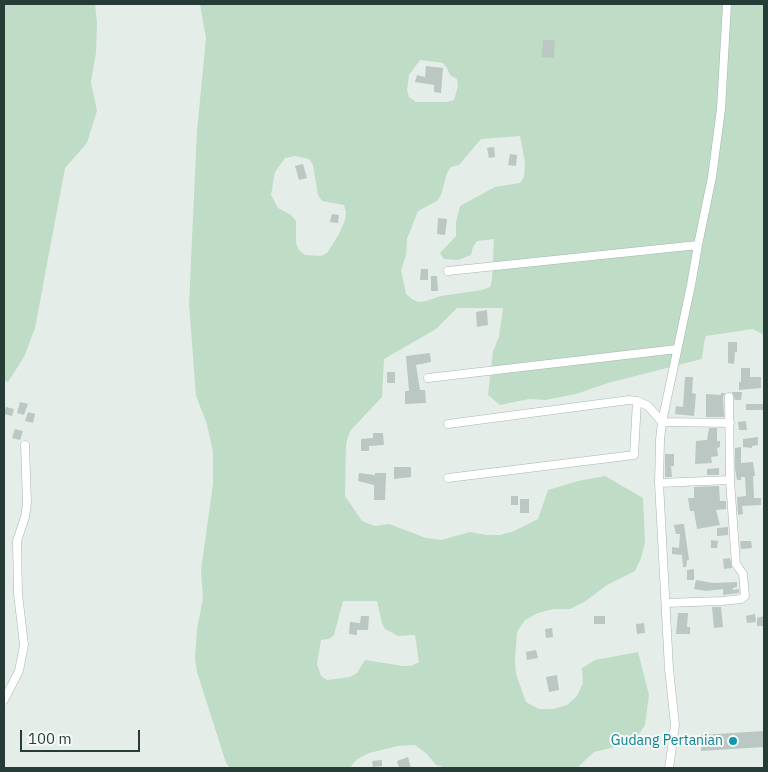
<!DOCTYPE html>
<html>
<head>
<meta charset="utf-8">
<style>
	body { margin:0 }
	#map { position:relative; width:768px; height:772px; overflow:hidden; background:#e5ede9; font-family:"IBM Plex Sans",sans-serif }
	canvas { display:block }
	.frame { position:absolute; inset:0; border:5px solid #253d36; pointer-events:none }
	.scale { position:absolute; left:20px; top:730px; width:120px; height:22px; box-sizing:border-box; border:2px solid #253d36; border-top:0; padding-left:6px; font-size:15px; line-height:18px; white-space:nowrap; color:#253d36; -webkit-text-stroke:4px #f5f9f7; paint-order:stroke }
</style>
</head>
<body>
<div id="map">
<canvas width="768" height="772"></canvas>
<div class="frame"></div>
<div class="scale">100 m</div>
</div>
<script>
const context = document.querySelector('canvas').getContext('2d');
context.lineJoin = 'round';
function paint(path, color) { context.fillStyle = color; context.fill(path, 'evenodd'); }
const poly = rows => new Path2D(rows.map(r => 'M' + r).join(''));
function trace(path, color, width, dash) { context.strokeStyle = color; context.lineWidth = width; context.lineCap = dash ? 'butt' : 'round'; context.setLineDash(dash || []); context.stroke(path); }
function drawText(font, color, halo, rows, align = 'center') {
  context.font = font + ' "IBM Plex Sans",sans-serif'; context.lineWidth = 4; context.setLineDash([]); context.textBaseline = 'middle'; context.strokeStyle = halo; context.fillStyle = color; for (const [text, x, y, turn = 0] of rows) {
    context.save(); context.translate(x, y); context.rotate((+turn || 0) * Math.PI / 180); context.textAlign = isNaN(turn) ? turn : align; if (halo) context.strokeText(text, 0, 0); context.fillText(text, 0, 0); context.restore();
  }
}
paint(poly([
	[4,4,95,4,97,23,96,52,91,82,97,111,87,143,65,168,35,328,24,357,8,382,4,381],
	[200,4,764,4,764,335,753,329,706,336,704,343,702,359,608,383,576,394,545,400,529,399,500,405,488,395,493,351,499,337,503,308,457,308,436,329,384,359,382,397,350,431,346,444,345,496,362,521,375,526,389,524,426,538,441,540,470,532,486,535,500,535,514,531,538,519,548,490,578,481,605,476,643,498,645,543,641,558,635,571,607,585,584,602,570,609,554,609,538,613,525,620,517,632,515,660,516,674,526,702,539,709,553,709,567,705,577,696,583,683,582,668,595,660,638,652,649,695,645,725,637,737,623,745,594,752,577,768,448,768,436,765,427,754,415,745,398,746,369,753,356,760,350,768,230,768,226,763,197,672,195,658,197,629,203,598,201,570,213,484,213,452,207,424,196,396,189,304,197,131,206,38],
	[420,60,443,63,447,68,450,75,457,79,458,86,454,100,447,102,416,102,409,97,407,90,409,75],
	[520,136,525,162,524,177,520,183,495,187,460,206,456,222,456,236,440,253,444,259,458,260,471,255,473,247,477,241,494,239,492,280,490,287,482,290,441,296,426,301,418,302,412,299,406,294,401,270,406,255,407,239,418,211,437,201,441,195,447,173,451,167,459,165,481,139],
	[295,156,309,159,313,165,318,195,322,201,344,205,346,212,345,220,339,234,327,253,321,256,305,255,299,250,296,243,296,221,291,215,278,208,271,195,275,172,285,158],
	[343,601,377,601,382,623,385,629,398,636,415,635,419,662,411,666,403,666,365,660,357,673,350,677,327,680,321,676,317,664,321,640,329,639,334,635]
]), '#bfdcc6');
paint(poly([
	[543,40,555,40,554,58,542,57],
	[426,66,443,68,441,93,434,92,434,85,415,82,417,75,425,77],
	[494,147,495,157,489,158,487,148],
	[510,154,517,155,516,166,508,165],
	[303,164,307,178,299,180,295,166],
	[332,214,339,215,338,223,330,222],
	[438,218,447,219,445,235,437,234],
	[421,269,428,269,428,280,420,280],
	[431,276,437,276,438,291,431,291],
	[487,310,488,325,477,327,476,312],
	[728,342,737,342,737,352,735,352,734,364,728,363],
	[430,353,431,362,416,365,420,390,425,390,426,403,405,404,405,391,409,391,406,356],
	[741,368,750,368,750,377,761,377,761,388,739,390,739,382,741,382],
	[387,372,395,372,395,383,387,383],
	[685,377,693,377,692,393,696,394,694,416,675,414,676,406,683,407],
	[732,392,742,392,741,400,735,400],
	[721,393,725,393,723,397,724,417,706,417,706,394,721,395],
	[20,402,28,404,24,415,17,413],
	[746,404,764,404,764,410,746,410],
	[6,407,14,409,12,416,4,414],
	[28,412,35,414,33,423,25,421],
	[746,421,747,430,739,430,738,422],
	[709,428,717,428,717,441,720,441,720,447,717,448,718,456,711,457,712,463,695,464,696,441,707,440],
	[15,429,23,431,20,440,12,438],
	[373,433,383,433,384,445,369,446,369,451,361,451,361,439,373,438],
	[758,437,758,445,752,446,752,448,743,447,743,439],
	[741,447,741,463,753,462,755,476,753,476,754,498,761,498,761,505,742,506,743,514,738,515,737,497,746,496,745,477,741,477,741,480,737,480,735,468,735,448],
	[665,454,674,454,674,466,671,466,672,477,665,477],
	[394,467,411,467,411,477,394,479],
	[719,468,719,475,707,475,707,469],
	[359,473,375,475,375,473,386,473,385,500,374,500,374,485,358,481],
	[719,486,720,501,726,501,726,509,716,510,720,525,697,529,694,511,690,511,688,498,694,498,694,487],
	[511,496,518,496,518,505,511,505],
	[520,499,529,499,529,513,520,513],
	[681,524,684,524,689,560,687,560,686,567,683,567,682,555,672,554,672,547,679,548,680,534,676,534,674,525],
	[728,527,728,535,717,536,717,528],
	[711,540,718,541,717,548,711,548],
	[740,541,751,541,752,548,741,549],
	[730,558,732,568,724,569,723,559],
	[694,569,694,580,687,580,687,570],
	[696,580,713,583,737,582,737,587,733,588,733,590,739,589,739,593,723,595,723,589,706,591,694,589],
	[712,607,721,607,723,627,714,628],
	[678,613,688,613,687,627,690,627,690,634,676,634],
	[755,614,756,622,747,623,746,616],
	[361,616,369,616,368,630,357,630,357,635,349,634,350,622,360,623],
	[594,616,605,616,605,624,594,624],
	[764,616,764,626,757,626,757,618],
	[644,623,645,633,637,634,636,624],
	[552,628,553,637,546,638,545,629],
	[536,650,538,658,527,660,526,652],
	[557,675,559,690,549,692,546,677],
	[764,731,764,747,701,751,701,735],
	[408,757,411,768,399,768,397,761],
	[382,760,382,766,373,767,372,761]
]), '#bac7c2');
const street = poly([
	[448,271,698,245],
	[428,378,677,349],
	[448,424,629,400,637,401,648,406,662,422,730,423],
	[448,478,634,455,637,401],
	[659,483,730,480],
	[666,603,722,601,741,599,745,596,743,574,736,564,730,480,729,397],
	[4,700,19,671,24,645,18,594,17,541,25,517,27,503,25,445],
	[669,768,675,725,669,669,659,483,660,440,662,422,691,285,698,245,712,177,721,109,727,4]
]);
trace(street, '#a8b5b0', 9);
trace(street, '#fff', 8);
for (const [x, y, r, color] of [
	[733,741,5,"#0f9aa8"]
]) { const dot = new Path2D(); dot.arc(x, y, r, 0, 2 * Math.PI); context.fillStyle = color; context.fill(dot); trace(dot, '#f5f9f7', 2); }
drawText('14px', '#0d838f', '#f5f9f7', [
	["Gudang Pertanian",723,741]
], 'right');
</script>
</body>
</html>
